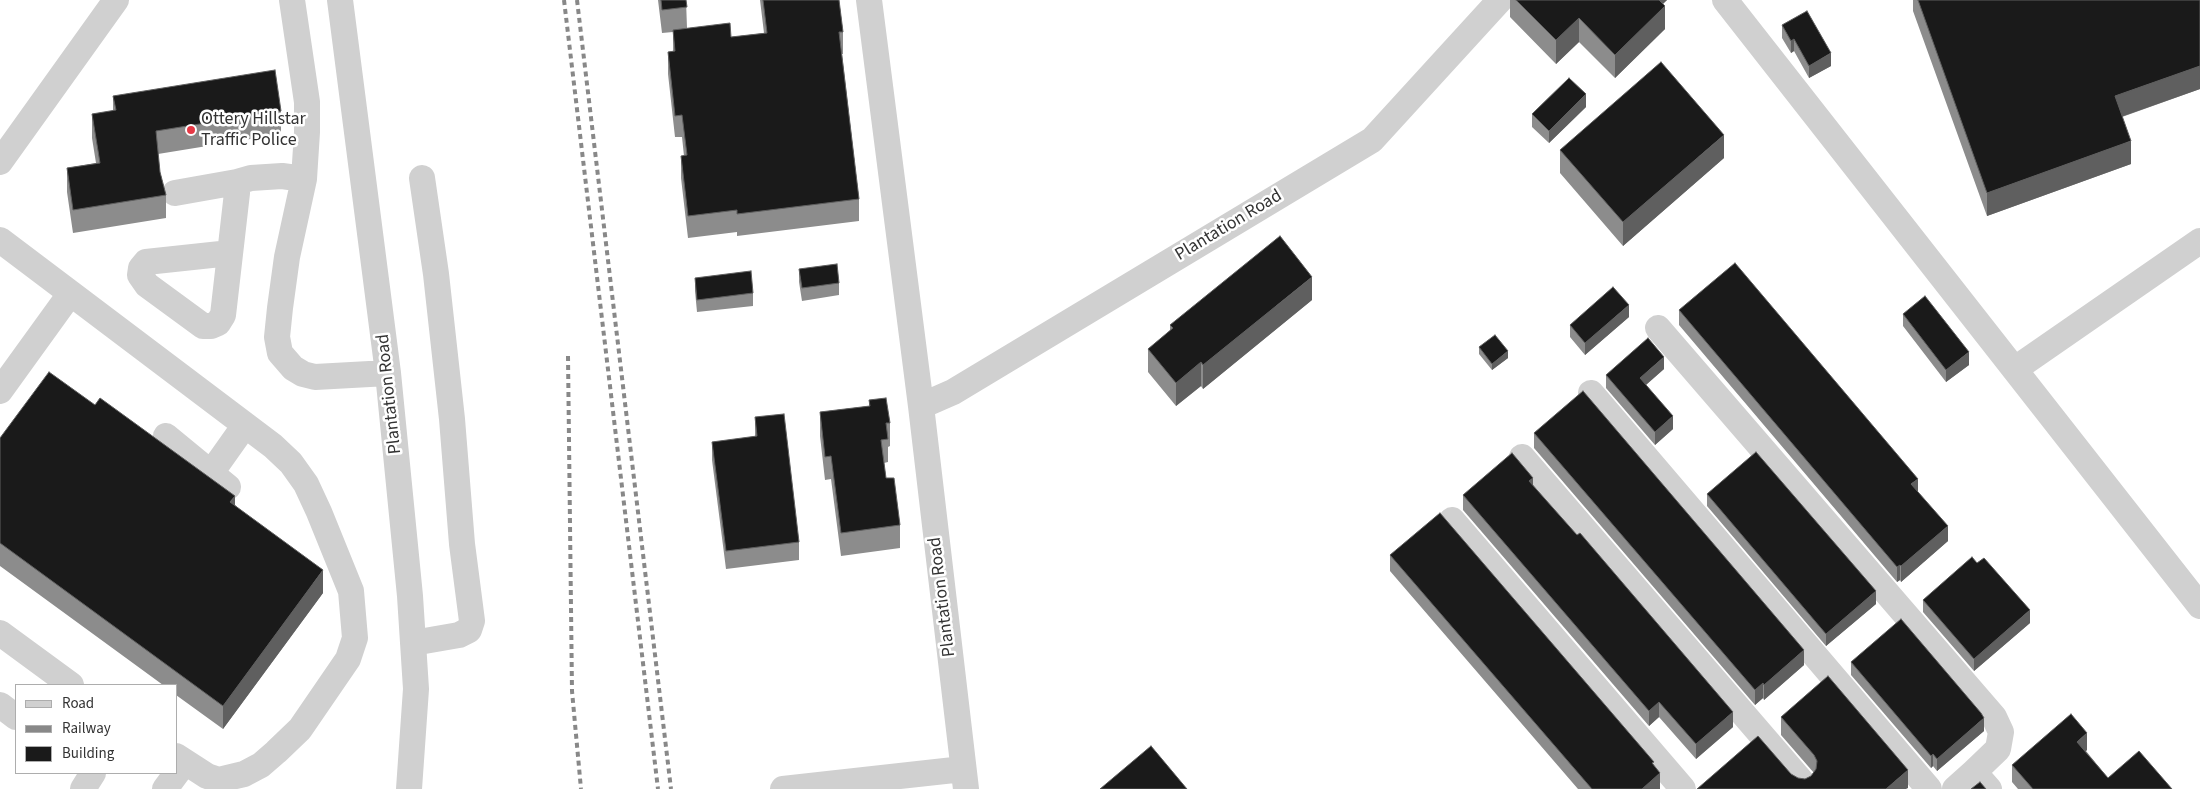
<!DOCTYPE html>
<html>
<head>
<meta charset="utf-8">
<style>
	body { margin:0 }
	#map { position:relative; width:2200px; height:789px; overflow:hidden; background:#fff; font-family:"Source Sans 3",sans-serif }
	canvas { display:block }
	.legend { position:absolute; left:15px; top:684px; width:162px; height:90px; box-sizing:border-box; background:#fff; border:1px solid #adadad; margin:0; padding:6px 9px; list-style:none; font-size:15px; color:#333 }
	.legend li { display:flex; align-items:center; gap:10px; height:25px }
	.legend b { width:25px; border:1px solid #adadad }
</style>
</head>
<body>
<div id="map">
<canvas width="2200" height="789"></canvas>
<ul class="legend">
<li><b style="height:6px;background:#d0d0d0"></b>Road</li>
<li><b style="height:6px;background:#888"></b>Railway</li>
<li><b style="height:14px;background:#1a1a1a"></b>Building</li>
</ul>
</div>
<script>
const context = document.querySelector('canvas').getContext('2d');
context.lineJoin = 'round';
const poly = rows => new Path2D(rows.map(r => 'M' + r).join(''));
function trace(path, color, width, dash) { context.strokeStyle = color; context.lineWidth = width; context.lineCap = dash ? 'butt' : 'round'; context.setLineDash(dash || []); context.stroke(path); }
function paint(path, color) { context.fillStyle = color; context.fill(path, 'evenodd'); }
function drawText(font, color, halo, rows, align = 'center') {
  context.font = font + ' "Source Sans 3",sans-serif'; context.lineWidth = 5; context.setLineDash([]); context.textBaseline = 'middle'; context.strokeStyle = halo; context.fillStyle = color; for (const [text, x, y, turn = 0] of rows) {
    context.save(); context.translate(x, y); context.rotate((+turn || 0) * Math.PI / 180); context.textAlign = isNaN(turn) ? turn : align; if (halo) context.strokeText(text, 0, 0); context.fillText(text, 0, 0); context.restore();
  }
}
trace(poly([
	[292,0,307,102,307,132,304,179,287,257,280,308,277,337,280,353,293,368,303,374,315,377,388,373],
	[340,0,388,373,410,596,416,689,409,789],
	[869,0,921,406,966,789],
	[1725,0,2200,606],
	[0,162,116,0],
	[175,193,237,182],
	[0,240,273,446,291,463,306,484,319,512,351,591,355,638,348,659,300,729,276,752,261,765,244,774,219,780,207,776,176,756],
	[230,253,146,262,141,268,140,275,147,285,203,326,211,326,218,323,223,315,237,193,237,182,251,178,282,176,304,179],
	[1658,328,1994,717,2001,732,1998,749,1974,772,1989,789],
	[2015,369,2200,241],
	[0,391,70,294],
	[1591,393,1929,789],
	[921,406,953,392,1372,140,1500,0],
	[166,436,228,487],
	[1522,457,1802,782],
	[211,473,245,425],
	[1452,520,1683,789],
	[0,633,71,685],
	[413,643,459,635,469,630,472,621,462,544,452,419,436,274,422,178],
	[0,705,16,717],
	[83,789,93,773],
	[165,789,185,762],
	[783,789,963,769],
	[1955,789,1974,772]
]), '#d0d0d0', 26);
trace(poly([
	[564,0,658,789],
	[577,0,671,789],
	[568,356,572,691,581,789]
]), '#888', 4, [5, 4]);
paint(poly([
	[658,0,686,0,687,28,731,37,764,33,760,0,839,0,843,32,843,54,842,54,859,199,859,221,737,236,737,232,688,238,681,178,681,156,684,156,682,137,675,137,668,74,668,52,673,51,673,32,662,33],
	[1510,0,1667,0,1663,4,1665,29,1615,78,1579,42,1556,64,1510,17],
	[1913,0,2200,0,2200,89,2122,117,2131,164,1987,216,1913,11],
	[1782,25,1831,66,1809,78,1794,51,1791,53,1782,38],
	[113,96,281,111,281,134,158,154,160,172,166,195,166,218,73,233,67,192,67,168,96,163,92,138,92,114,113,111],
	[1586,107,1549,143,1532,127,1532,114],
	[1560,150,1724,158,1623,246,1560,173],
	[799,269,839,283,839,295,802,301,799,282],
	[695,278,753,293,753,306,697,312,695,291],
	[1312,300,1203,389,1201,386,1176,406,1148,372,1148,349,1170,331,1170,325],
	[1679,310,1918,492,1948,541,1901,582,1900,580,1897,582,1679,325],
	[1903,314,1969,365,1946,382,1903,326],
	[1629,317,1585,355,1570,337,1570,325],
	[1479,347,1508,358,1492,370,1479,354],
	[1664,369,1646,385,1673,429,1655,445,1606,388,1606,375],
	[869,400,890,423,890,446,888,447,888,462,884,463,886,478,900,525,900,548,841,556,831,479,825,480,820,436,820,412,869,406],
	[755,417,799,542,799,560,726,569,712,460,712,442,755,437],
	[1534,433,1804,665,1764,700,1763,698,1755,705,1534,448],
	[0,438,235,505,323,593,223,729,176,695,176,685,163,685,0,566],
	[1533,485,1733,727,1696,759,1659,717,1649,726,1463,510,1463,495],
	[1707,494,1876,604,1826,646,1707,506],
	[1390,555,1654,765,1660,789,1578,789,1390,571],
	[1923,600,2030,623,1974,671,1923,612],
	[1851,662,1984,731,1937,771,1933,766,1931,768,1851,675],
	[1781,717,1908,788,1697,789,1798,778,1805,779,1811,776,1814,773,1781,735],
	[2087,750,2086,751,2108,778,2172,789,2018,789,2012,782,2012,765]
]), '#8c8c8c');
paint(poly([
	[1651,0,1667,0,1651,15],
	[1665,6,1665,29,1615,78,1615,55],
	[1579,18,1579,42,1556,64,1556,40],
	[1794,39,1794,51,1791,53,1791,41],
	[1831,53,1831,66,1809,78,1809,66],
	[2200,66,2200,89,2115,119,2115,96],
	[1586,94,1586,107,1549,143,1549,131],
	[1724,135,1724,158,1623,246,1623,222],
	[2131,141,2131,164,1987,216,1987,193],
	[1312,277,1312,300,1203,389,1203,365],
	[1629,305,1629,317,1585,355,1585,343],
	[1508,351,1508,358,1492,370,1492,364],
	[1969,352,1969,365,1946,382,1946,370],
	[1664,357,1664,369,1640,390,1640,378],
	[1201,362,1201,386,1176,406,1176,383],
	[1673,416,1673,429,1655,445,1655,432],
	[1533,478,1533,493,1529,481],
	[1918,479,1918,494,1911,484],
	[235,496,235,520,230,502],
	[1948,526,1948,541,1901,582,1901,566],
	[1900,565,1900,580,1897,582,1897,567],
	[323,570,323,593,223,729,223,706],
	[1876,591,1876,604,1826,646,1826,634],
	[2030,610,2030,623,1974,671,1974,659],
	[1804,650,1804,665,1764,700,1764,685],
	[1763,683,1763,698,1755,705,1755,690],
	[1659,702,1659,717,1649,726,1649,711],
	[1733,712,1733,727,1696,759,1696,744],
	[1984,718,1984,731,1937,771,1937,759],
	[2087,733,2087,750,2077,759,2077,742],
	[1933,754,1933,766,1931,768,1931,756],
	[1908,770,1908,788,1906,789,1886,789],
	[1660,773,1660,789,1642,789]
]), '#5f5f5f');
const building = poly([
	[661,0,686,0,687,7,662,10,661,0],
	[763,0,839,0,843,32,839,32,859,199,737,214,737,210,688,216,681,156,687,155,682,115,675,116,668,52,675,51,673,30,730,23,731,37,767,33,763,0],
	[1516,0,1659,0,1665,6,1615,55,1579,18,1556,40,1516,0],
	[1918,0,2200,0,2200,66,2115,96,2131,141,1987,193,1918,0],
	[1807,11,1831,53,1809,66,1794,39,1791,41,1782,25,1807,11],
	[1661,62,1724,135,1623,222,1560,150,1661,62],
	[275,70,281,111,156,131,160,172,166,195,73,210,67,168,100,163,92,114,116,110,113,96,275,70],
	[1569,78,1586,94,1549,131,1532,114,1569,78],
	[1280,236,1312,277,1203,365,1201,362,1176,383,1148,349,1173,328,1170,325,1280,236],
	[1735,263,1918,479,1911,484,1948,526,1901,566,1900,565,1897,567,1679,310,1735,263],
	[837,264,839,283,802,288,799,269,837,264],
	[751,271,753,293,697,300,695,278,751,271],
	[1613,287,1629,305,1585,343,1570,325,1613,287],
	[1925,296,1969,352,1946,370,1903,314,1925,296],
	[1495,335,1508,351,1492,364,1479,347,1495,335],
	[1648,338,1664,357,1640,378,1673,416,1655,432,1606,375,1648,338],
	[49,372,95,405,100,398,235,496,230,502,323,570,223,706,0,543,0,438,49,372],
	[1583,391,1804,650,1764,685,1763,683,1755,690,1534,433,1583,391],
	[886,398,890,423,886,423,888,439,881,440,886,478,894,478,900,525,841,533,831,456,825,457,820,412,870,406,869,400,886,398],
	[784,414,799,542,726,551,712,442,757,436,755,417,784,414],
	[1756,452,1876,591,1826,634,1707,494,1756,452],
	[1512,453,1533,478,1529,481,1577,535,1580,533,1733,712,1696,744,1659,702,1649,711,1463,495,1512,453],
	[1440,513,1654,762,1652,763,1660,773,1642,789,1592,789,1390,555,1440,513],
	[1972,557,1977,563,1984,558,2030,610,1974,659,1923,600,1972,557],
	[1901,619,1981,713,1984,718,1937,759,1933,754,1931,756,1851,662,1901,619],
	[1828,676,1908,770,1886,789,1697,789,1758,736,1791,774,1798,778,1805,779,1811,776,1816,769,1817,761,1814,755,1781,717,1828,676],
	[2071,714,2087,733,2077,742,2108,778,2139,751,2172,789,2033,789,2012,765,2071,714],
	[1151,746,1187,789,1100,789,1151,746],
	[1980,782,1986,789,1971,789,1980,782]
]);
paint(building, '#1a1a1a');
trace(building, '#5f5f5f', 1);
for (const [x, y, r, color] of [
	[191,130,5,"#e63946"]
]) { const dot = new Path2D(); dot.arc(x, y, r, 0, 2 * Math.PI); context.fillStyle = color; context.fill(dot); trace(dot, '#fff', 2); }
drawText('18px', '#333', '#fff', [
	["Ottery Hillstar",201,120],
	["Traffic Police",201,141]
], 'left');
drawText('18px', '#333', '#fff', [
	["Plantation Road",1229,226,-31],
	["Plantation Road",390,394,-96],
	["Plantation Road",943,597,-97]
]);
</script>
</body>
</html>
